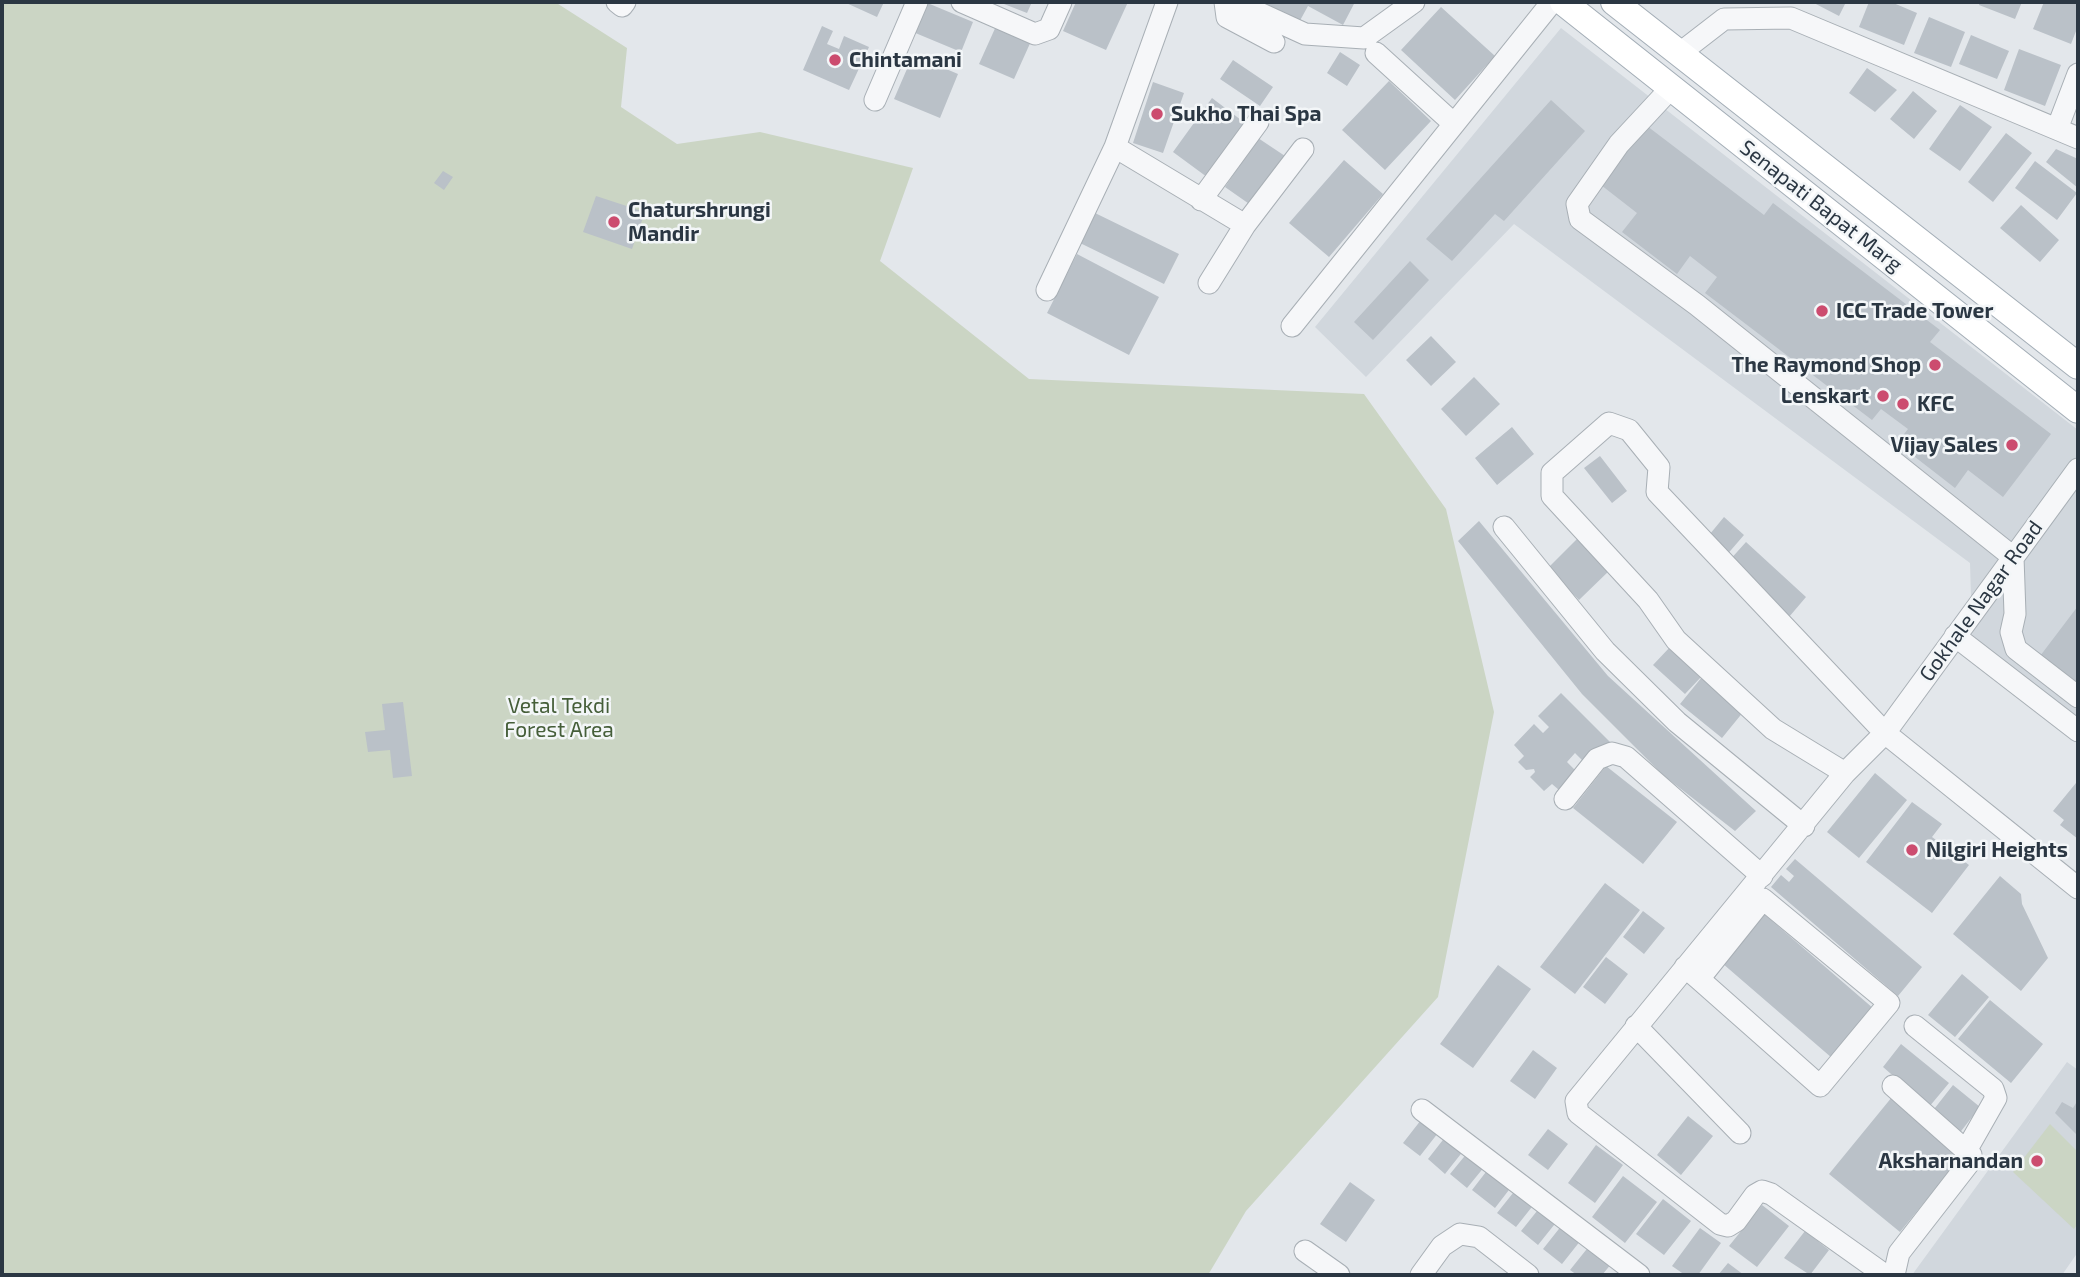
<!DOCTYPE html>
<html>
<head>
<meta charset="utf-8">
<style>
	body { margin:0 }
	#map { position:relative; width:2080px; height:1277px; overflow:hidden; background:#e3e7eb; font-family:"Exo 2",sans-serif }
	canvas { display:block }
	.frame { position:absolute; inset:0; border:4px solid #2b3743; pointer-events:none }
</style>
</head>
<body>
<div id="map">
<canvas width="2080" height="1277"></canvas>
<div class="frame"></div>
</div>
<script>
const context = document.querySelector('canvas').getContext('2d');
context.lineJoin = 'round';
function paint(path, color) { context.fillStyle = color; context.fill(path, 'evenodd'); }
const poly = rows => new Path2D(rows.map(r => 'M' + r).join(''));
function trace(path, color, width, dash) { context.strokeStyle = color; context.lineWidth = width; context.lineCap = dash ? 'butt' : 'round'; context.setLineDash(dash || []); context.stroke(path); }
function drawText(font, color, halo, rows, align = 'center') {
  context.font = font + ' "Exo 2",sans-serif'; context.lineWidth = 5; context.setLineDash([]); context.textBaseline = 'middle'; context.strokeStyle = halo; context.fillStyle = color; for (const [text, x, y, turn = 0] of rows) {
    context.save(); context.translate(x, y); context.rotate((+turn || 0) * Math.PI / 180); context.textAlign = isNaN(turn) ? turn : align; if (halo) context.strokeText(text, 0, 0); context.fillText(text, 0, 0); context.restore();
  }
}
paint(poly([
	[1561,28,2078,430,2078,741,1973,661,1970,563,1514,224,1366,377,1315,327],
	[2067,1062,2078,1070,2078,1252,2062,1275,1912,1275]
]), '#d1d7dd');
paint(poly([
	[2,2,555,2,627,48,621,107,677,144,760,132,913,168,880,261,1029,379,1364,394,1446,509,1494,712,1438,997,1246,1211,1208,1275,2,1275],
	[2050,1124,2078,1152,2078,1223,2074,1229,2013,1172]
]), '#cbd5c4');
paint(poly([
	[844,2,884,2,877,17],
	[925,2,973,22,961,52,913,32],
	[1005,2,1032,2,1027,13,1004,4],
	[1076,2,1128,2,1106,50,1063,31],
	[1250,2,1355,2,1343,25,1308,6,1297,26],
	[1812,2,1846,2,1839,16],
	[1869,2,1891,2,1917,13,1904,45,1859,27],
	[1980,2,2022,2,2015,19,1979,5],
	[2044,2,2078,2,2078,26,2071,44,2033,29],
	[1441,7,1495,56,1455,100,1401,50],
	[1929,17,1965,32,1951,67,1914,53],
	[997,24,1032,39,1014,79,979,64],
	[822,26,833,31,827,44,839,49,844,36,869,47,849,90,803,70],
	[1971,35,2009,51,1997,79,1959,64],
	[2019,49,2061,65,2045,106,2004,90],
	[1340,52,1360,65,1347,86,1327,73],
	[913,55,958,74,940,118,894,99],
	[1233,60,1273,87,1260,106,1220,79],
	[1867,68,1897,90,1875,112,1849,93],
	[1389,81,1431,121,1385,170,1342,130],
	[1153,82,1184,93,1163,153,1133,143],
	[1913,91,1937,111,1914,139,1890,119],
	[1212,98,1245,123,1207,177,1173,152],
	[1551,100,1585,131,1504,221,1495,214,1452,261,1426,239],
	[1960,105,1992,127,1960,171,1929,149],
	[1647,126,1764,215,1773,203,1940,330,1930,342,2051,434,2003,497,1968,470,1955,488,1897,443,1908,429,1881,409,1872,420,1705,293,1717,277,1690,256,1677,274,1622,232,1637,213,1601,185],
	[2006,133,2032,153,1993,202,1968,182],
	[1258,138,1288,158,1255,208,1225,187],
	[2056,149,2078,159,2078,188,2046,162],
	[1344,160,1383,194,1329,257,1289,223],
	[2035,161,2077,193,2057,220,2015,188],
	[443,171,453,177,444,190,434,183],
	[596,196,645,212,632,249,583,232],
	[2021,205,2059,240,2040,262,2000,228],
	[1095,213,1179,254,1164,284,1080,243],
	[1077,254,1159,297,1129,355,1047,313],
	[1410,261,1429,280,1373,340,1354,322],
	[1431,336,1456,362,1431,386,1406,360],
	[1474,377,1500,404,1466,436,1441,409],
	[1512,427,1534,454,1497,485,1475,458],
	[1600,456,1627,491,1612,503,1584,468],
	[1724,517,1744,535,1725,557,1705,540],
	[1479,521,1608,676,1756,811,1735,831,1663,775,1582,694,1458,541],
	[1581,535,1612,568,1579,600,1548,568],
	[1746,542,1806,597,1789,617,1728,562],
	[2078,606,2078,705,2031,668],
	[1670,647,1702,676,1685,694,1653,665],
	[1702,677,1744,711,1722,738,1680,704],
	[1561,693,1611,743,1588,766,1575,753,1567,762,1577,772,1559,790,1552,784,1544,791,1530,777,1535,772,1534,769,1526,770,1518,762,1524,756,1514,745,1534,724,1543,733,1549,727,1538,716],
	[403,702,412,776,393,778,390,750,368,752,365,732,385,730,382,704],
	[1606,766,1677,822,1643,864,1573,808],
	[1875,773,1907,800,1859,858,1827,832],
	[2076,783,2078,785,2078,839,2060,825,2064,820,2053,811],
	[1912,802,1942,824,1932,837,1969,865,1932,913,1866,862],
	[1795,859,1922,967,1898,996,1771,887,1781,875,1789,882,1794,876,1786,869],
	[2000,876,2021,894,2022,904,2048,958,2021,991,1953,934],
	[1605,883,1640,910,1575,994,1540,967],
	[1643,911,1665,928,1644,954,1623,937],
	[1764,914,1874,1009,1832,1058,1722,963],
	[1606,957,1628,974,1605,1004,1583,987],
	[1498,965,1531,989,1473,1068,1440,1044],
	[1962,974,1989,997,1955,1037,1928,1015],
	[1990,1000,2043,1044,2011,1083,1958,1039],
	[1901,1044,1949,1083,1929,1107,1883,1067],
	[1533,1050,1557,1068,1535,1099,1510,1081],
	[1953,1085,1980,1107,1958,1135,1931,1113],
	[1892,1097,1963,1155,1900,1232,1829,1174],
	[2078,1100,2078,1136,2055,1113,2062,1102,2073,1108],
	[1688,1116,1713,1136,1681,1175,1657,1155],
	[1421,1120,1438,1133,1420,1156,1403,1143],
	[1548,1129,1568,1144,1548,1170,1528,1155],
	[1446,1136,1464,1150,1445,1174,1428,1159],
	[1596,1145,1623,1165,1595,1203,1568,1183],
	[1468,1152,1485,1166,1467,1188,1450,1174],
	[1489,1168,1512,1186,1495,1208,1472,1190],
	[1623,1176,1657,1202,1625,1243,1592,1217],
	[1350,1182,1375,1200,1346,1242,1320,1224],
	[1517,1188,1535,1203,1516,1227,1497,1213],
	[1663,1199,1691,1221,1664,1255,1636,1234],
	[1762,1205,1789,1226,1757,1267,1729,1246],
	[1541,1206,1558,1220,1538,1245,1521,1231],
	[1562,1225,1581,1240,1562,1264,1543,1249],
	[1700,1228,1721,1243,1698,1275,1685,1275,1672,1266],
	[1805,1231,1829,1250,1810,1275,1784,1258],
	[1590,1245,1612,1263,1602,1275,1577,1275,1570,1270],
	[1728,1263,1744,1275,1718,1275]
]), '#bac1c8');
const minor = poly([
	[617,2,622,6,625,2],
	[962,2,1035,34,1049,29,1061,2],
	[1167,2,1115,147,1245,225,1209,283],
	[1225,2,1227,17,1274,42],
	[1244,6,1305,34,1364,38,1414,2],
	[1376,53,1454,124],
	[1680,53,1724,19,1791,18,2078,138],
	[1671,88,1619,144,1577,204,1580,219,1697,305,2013,557,2015,614,2011,632,2016,649,2078,697],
	[875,100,917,2],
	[2057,129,2078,74],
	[1201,200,1258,122],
	[1245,225,1303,149],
	[1047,290,1115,147],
	[1292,326,1552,2],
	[1504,527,1605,651,1677,722,1804,826],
	[1955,636,2078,731],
	[1845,773,1773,729,1676,640,1648,600,1552,496,1552,473,1609,423,1629,430,1659,467,1657,492,1885,733,2078,888],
	[1565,799,1597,759,1612,753,1626,757,1762,876],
	[1685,967,1699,979,1820,1086,1889,1003,1763,899,1699,979],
	[1636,1026,1740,1133],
	[1915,1026,1993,1089,1996,1098,1967,1149],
	[1893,1086,1971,1155,1969,1163,1899,1253,1894,1275],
	[1422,1110,1639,1275],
	[1305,1251,1339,1275],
	[1421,1275,1442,1246,1460,1234,1479,1237,1528,1275],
	[1885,1275,1771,1194,1762,1191,1755,1195,1736,1221,1728,1226,1720,1224,1578,1113,1576,1101,1845,773,1885,733,2078,469]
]);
const major = poly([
	[1563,2,2078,410],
	[1614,2,2078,366]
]);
trace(minor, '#a8afb5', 23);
trace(major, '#a3adb6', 28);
trace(minor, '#f6f7f9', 21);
trace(major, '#fff', 26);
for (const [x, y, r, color] of [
	[835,60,7,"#cc4c6f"],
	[1157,114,7,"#cc4c6f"],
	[614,222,7,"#cc4c6f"],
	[1822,311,7,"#cc4c6f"],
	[1935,365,7,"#cc4c6f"],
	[1883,396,7,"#cc4c6f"],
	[1903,404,7,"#cc4c6f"],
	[2012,445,7,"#cc4c6f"],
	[1912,850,7,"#cc4c6f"],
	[2037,1161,7,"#cc4c6f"]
]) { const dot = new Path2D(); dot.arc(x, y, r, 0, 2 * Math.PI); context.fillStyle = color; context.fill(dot); trace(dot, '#f3f6f8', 2.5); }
drawText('bold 21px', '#2b3743', '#f3f6f8', [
	["Chintamani",849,60],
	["Sukho Thai Spa",1171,114],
	["Chaturshrungi",628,210],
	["Mandir",628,234],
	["ICC Trade Tower",1836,311],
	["The Raymond Shop",1921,365,"right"],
	["Lenskart",1869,396,"right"],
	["KFC",1917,404],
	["Vijay Sales",1998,445,"right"],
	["Nilgiri Heights",1926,850],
	["Aksharnandan",2023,1161,"right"]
], 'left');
drawText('21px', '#2b3743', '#f3f6f8', [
	["Senapati Bapat Marg",1821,206,38],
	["Gokhale Nagar Road",1981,601,-54]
]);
drawText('21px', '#455e39', '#f3f6f8', [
	["Vetal Tekdi",559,706],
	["Forest Area",559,730]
]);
</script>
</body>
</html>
